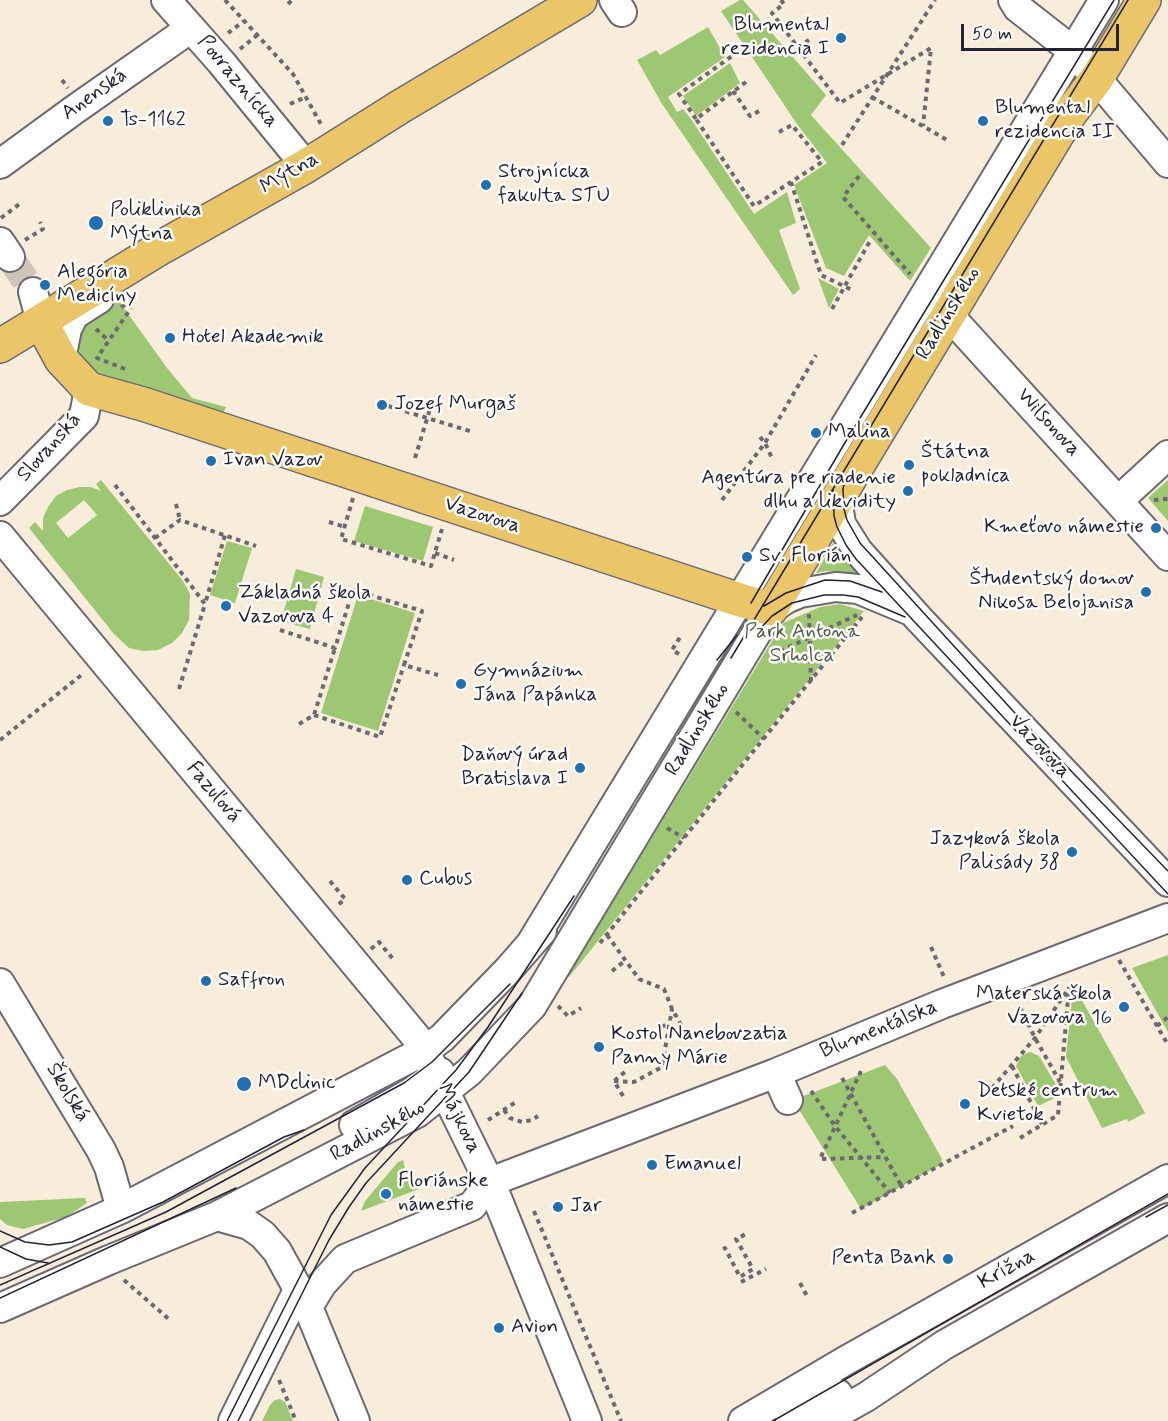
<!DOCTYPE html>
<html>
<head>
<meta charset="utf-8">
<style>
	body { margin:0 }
	#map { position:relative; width:1168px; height:1421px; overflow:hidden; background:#f8ecda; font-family:Mynerve,sans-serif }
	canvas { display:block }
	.scale { position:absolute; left:961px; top:24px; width:158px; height:27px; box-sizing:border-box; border:3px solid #22223b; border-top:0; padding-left:8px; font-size:18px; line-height:21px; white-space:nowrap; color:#22223b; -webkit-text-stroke:4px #fdfcf7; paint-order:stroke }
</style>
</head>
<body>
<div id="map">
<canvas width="1168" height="1421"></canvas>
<div class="scale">50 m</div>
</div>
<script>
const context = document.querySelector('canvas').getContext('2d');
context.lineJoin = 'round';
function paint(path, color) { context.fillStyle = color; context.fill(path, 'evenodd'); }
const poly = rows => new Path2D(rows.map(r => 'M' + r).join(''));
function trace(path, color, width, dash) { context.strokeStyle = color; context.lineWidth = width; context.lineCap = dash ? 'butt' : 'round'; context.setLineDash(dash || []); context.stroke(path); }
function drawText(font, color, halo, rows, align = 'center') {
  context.font = font + ' Mynerve,sans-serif'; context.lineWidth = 5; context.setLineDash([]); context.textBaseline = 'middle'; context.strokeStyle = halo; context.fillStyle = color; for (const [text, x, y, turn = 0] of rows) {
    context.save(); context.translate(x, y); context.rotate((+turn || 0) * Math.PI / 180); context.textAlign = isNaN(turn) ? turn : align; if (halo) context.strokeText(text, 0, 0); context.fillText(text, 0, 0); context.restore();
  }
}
paint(poly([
	[740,0,743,0,826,95,811,115,931,248,910,281,869,235,844,276,826,268,794,185,827,163,797,124,721,11],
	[708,27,725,57,668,97,677,112,683,109,691,119,754,214,787,192,796,223,779,230,800,289,793,295,662,104,637,60,656,50,660,55],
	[730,63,740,83,696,116,683,96],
	[818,278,839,289,829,308],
	[119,301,167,368,192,398,226,407,222,417,98,377,81,360,77,340,87,319],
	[101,480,183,581,190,594,189,620,182,633,172,643,158,650,143,651,129,648,114,634,29,528,35,522,43,531,43,518,48,507,56,496,67,490,80,487,91,487,101,491,96,484],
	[84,500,97,515,68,538,56,523],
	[1168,480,1168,521,1148,498],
	[365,506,433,527,423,561,354,541],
	[837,536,864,575,826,571,816,573],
	[227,541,252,548,235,603,210,595],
	[296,569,324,577,310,629,281,621],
	[358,595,415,613,378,731,321,713],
	[840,604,864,611,569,977,568,975,783,623,820,607],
	[1168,955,1168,1032,1132,968],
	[1079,995,1145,1113,1128,1122,1127,1119,1102,1128,1066,1057,1072,999],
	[1030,1052,1039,1056,1058,1088,1055,1098,1038,1106,1016,1066,1021,1056],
	[885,1065,897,1079,942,1159,940,1165,861,1209,793,1100],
	[403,1160,407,1177,419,1189,361,1211,365,1201,398,1162],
	[85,1198,87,1203,66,1217,23,1229,7,1225,0,1219,0,1202],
	[280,1399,285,1402,293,1421,262,1421,270,1405,275,1400]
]), '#9ec773');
trace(poly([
	[10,257,33,292]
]), '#cdc4ba', 28, [28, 14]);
const minor = poly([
	[166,0,221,62,306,166],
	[614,0,622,12],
	[1013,0,1018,8,1073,51,1168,163],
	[0,164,74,110,191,28],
	[0,242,10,257],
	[33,292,41,322],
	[935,300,1168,556],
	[61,359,67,329,74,315,99,299],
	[837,498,841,524,858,551,920,620,1168,882],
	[0,501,84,416,89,389],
	[1118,501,1168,455],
	[0,536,421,1043,497,1198,587,1421],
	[530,945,1104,0],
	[0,983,101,1150,109,1167,121,1209],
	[776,1073,788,1100],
	[354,1125,412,1092,440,1072],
	[490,1182,776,1073,942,1004,1168,918],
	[217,1216,249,1225,263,1235,277,1251,308,1307,355,1421],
	[0,1263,121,1209,425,1050,442,1038,508,970,542,931],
	[308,1307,322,1284,345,1259,472,1206,490,1182],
	[0,1308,109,1260,217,1216,417,1113,469,1072,532,1006,771,609,786,599,800,593,836,587,858,589,911,611],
	[233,1421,298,1290],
	[743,1421,845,1361,1168,1179],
	[790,1421,838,1394],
	[823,1421,866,1397,944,1345,1168,1218]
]);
const major = poly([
	[41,322,61,359,89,389,143,404,740,600,771,609,1069,115,1097,78,1144,0],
	[0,346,162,247,306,166,403,105,580,0]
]);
trace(minor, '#6d6973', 32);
trace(major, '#6d6973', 36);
trace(poly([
	[225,0,293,74,322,126],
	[781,0,784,4,772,13,840,103,931,48,923,126],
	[288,4,292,0],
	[228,33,244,21],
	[798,47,809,40],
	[240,49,260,33],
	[62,80,68,88],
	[746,82,696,119,754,206,791,182],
	[733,91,750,116,763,109],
	[872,97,947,140],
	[290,104,306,97],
	[696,119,679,94,732,56],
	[779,132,792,125,822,162,791,182,821,275,852,290],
	[842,145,935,0],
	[859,176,843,197,910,274],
	[1,218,22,202],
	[25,240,43,229,40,222],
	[121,307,131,302],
	[832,309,870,241],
	[96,329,109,341],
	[125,369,97,358,131,308],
	[388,406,473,432],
	[760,437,765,443,772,458],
	[415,458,433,399],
	[115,485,205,604,225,535],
	[353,498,341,539,431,566,442,529],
	[722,500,765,443,816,355],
	[1154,500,1168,499],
	[176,504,180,520],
	[329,522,345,527],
	[155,538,180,520,256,546],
	[435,553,454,560],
	[809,614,811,681],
	[280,630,335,648,353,590,422,611,404,665,438,675],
	[679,654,672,650,682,634],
	[772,655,857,615],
	[179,689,205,604],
	[736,712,764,739],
	[314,715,380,737,404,665],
	[299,724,314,715,335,648],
	[0,740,84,673],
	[667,828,684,838],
	[330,881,345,899,338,905],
	[607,935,639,979,664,989,672,1009,684,1030],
	[600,943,731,779,862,617],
	[931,947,944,977],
	[371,949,379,942,393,959],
	[1119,960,1168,1045],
	[612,971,626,960],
	[558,1006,568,1016,581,1008],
	[1020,1007,1035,1038,1060,1082],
	[661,1026,669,1025],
	[1157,1026,1168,1017],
	[1012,1066,1042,1124],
	[861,1071,820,1159,885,1157],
	[842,1078,902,1187],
	[614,1081,634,1082,662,1067,672,1009],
	[992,1088,1035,1038,1069,988],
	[811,1091,835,1126,890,1193],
	[623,1096,614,1081,626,1071],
	[504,1110,510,1118,522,1122,532,1120,538,1116],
	[488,1120,516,1102],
	[1020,1138,1058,1115,1069,987],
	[534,1211,621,1421],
	[852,1213,1013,1126],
	[723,1249,725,1248,740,1277,753,1269,736,1239,746,1234],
	[124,1280,171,1321],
	[741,1282,766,1269],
	[800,1283,808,1298],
	[279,1380,296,1421]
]), '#6d6973', 4, [4.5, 4.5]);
trace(minor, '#fff', 28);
trace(major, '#ebc669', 33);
trace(poly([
	[846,475,843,489,844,509,847,520,860,543,1014,712,1168,871],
	[833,489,834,516,837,527,846,545,856,559,1168,894],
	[751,603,843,446,1114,0],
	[764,606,786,593,825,580,850,581,882,592],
	[758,631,772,616,792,603,824,595,843,595,858,597,905,617],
	[731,658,1128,0],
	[717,660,737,635],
	[1146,1217,1168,1205],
	[0,1231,25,1242,49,1245,72,1242,163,1202,284,1137,304,1130],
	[0,1247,26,1259,48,1263],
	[0,1285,166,1212,404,1083,432,1062,510,984],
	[0,1298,236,1188],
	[227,1421,331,1215,365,1168,456,1070,488,1027,574,896],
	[238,1421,329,1240,349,1207,366,1183,469,1072,522,993],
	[773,1421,1168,1194]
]), '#22223b', 1.5);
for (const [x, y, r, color] of [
	[841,38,6,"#1f6fb2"],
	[108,121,6,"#1f6fb2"],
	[983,121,6,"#1f6fb2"],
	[486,185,6,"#1f6fb2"],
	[96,223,8,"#1f6fb2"],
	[45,285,6,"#1f6fb2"],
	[170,338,6,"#1f6fb2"],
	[382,405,6,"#1f6fb2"],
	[816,433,6,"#1f6fb2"],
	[211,461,6,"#1f6fb2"],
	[909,465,6,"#1f6fb2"],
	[908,491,6,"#1f6fb2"],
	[1156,528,6,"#1f6fb2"],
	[747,557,6,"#1f6fb2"],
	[1146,592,6,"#1f6fb2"],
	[226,606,6,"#1f6fb2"],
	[461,684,6,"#1f6fb2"],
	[580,768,6,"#1f6fb2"],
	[1072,852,6,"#1f6fb2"],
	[407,880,6,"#1f6fb2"],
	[206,981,6,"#1f6fb2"],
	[1124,1007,6,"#1f6fb2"],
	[599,1047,6,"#1f6fb2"],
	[244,1084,8,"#1f6fb2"],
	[965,1104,6,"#1f6fb2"],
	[652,1165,6,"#1f6fb2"],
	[386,1194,6,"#1f6fb2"],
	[558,1207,6,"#1f6fb2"],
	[948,1259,6,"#1f6fb2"],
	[499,1328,6,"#1f6fb2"]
]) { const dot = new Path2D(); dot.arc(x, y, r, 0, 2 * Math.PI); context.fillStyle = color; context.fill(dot); trace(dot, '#fdfcf7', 2); }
drawText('21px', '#22223b', '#fdfcf7', [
	["Blumental",829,26,"right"],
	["rezidencia I",829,50,"right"],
	["Blumental",995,109],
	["rezidencia II",995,133],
	["Ts-1162",120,121],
	["Strojnícka",498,173],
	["fakulta STU",498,197],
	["Poliklinika",110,211],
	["Mýtna",110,235],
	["Alegória",57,273],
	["Medicíny",57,297],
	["Hotel Akademik",182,338],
	["Jozef Murgaš",394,405],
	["Malina",828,433],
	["Štátna",921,453],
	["pokladnica",921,477],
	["Ivan Vazov",223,461],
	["Agentúra pre riadenie",896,479,"right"],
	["dlhu a likvidity",896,503,"right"],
	["Kmeťovo námestie",1144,528,"right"],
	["Sv. Florián",759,557],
	["Študentský domov",1134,580,"right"],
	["Nikosa Belojanisa",1134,604,"right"],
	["Základná škola",238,594],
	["Vazovova 4",238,618],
	["Gymnázium",473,672],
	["Jána Papánka",473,696],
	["Daňový úrad",568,756,"right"],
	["Bratislava I",568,780,"right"],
	["Jazyková škola",1060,840,"right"],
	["Palisády 38",1060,864,"right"],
	["Cubus",419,880],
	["Saffron",218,981],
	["Materská škola",1112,995,"right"],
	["Vazovova 16",1112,1019,"right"],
	["Kostol Nanebovzatia",611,1035],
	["Panny Márie",611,1059],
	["MDclinic",258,1084],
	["Detské centrum",977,1092],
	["Kvietok",977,1116],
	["Emanuel",664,1165],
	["Floriánske",398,1182],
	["námestie",398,1206],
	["Jar",570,1207],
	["Penta Bank",936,1259,"right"],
	["Avion",511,1328]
], 'left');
drawText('21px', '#22223b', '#fdfcf7', [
	["Povraznícka",237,82,50],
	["Anenská",95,95,-35],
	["Mýtna",290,174,-30],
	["Radlinského",949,314,-59],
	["Wilsonova",1048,423,48],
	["Slovanská",50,448,-48],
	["Vazovova",482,516,18],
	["Radlinského",698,730,-59],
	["Vazovova",1039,747,47],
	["Fazuľová",213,793,50],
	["Blumentálska",879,1030,-22],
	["Školská",67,1093,59],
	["Májkova",458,1119,64],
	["Radlinského",378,1132,-29],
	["Krížna",1007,1270,-29]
]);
drawText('21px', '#4d5c4f', '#fdfcf7', [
	["Park Antona",802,633],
	["Srholca",802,657]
]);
</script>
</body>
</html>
